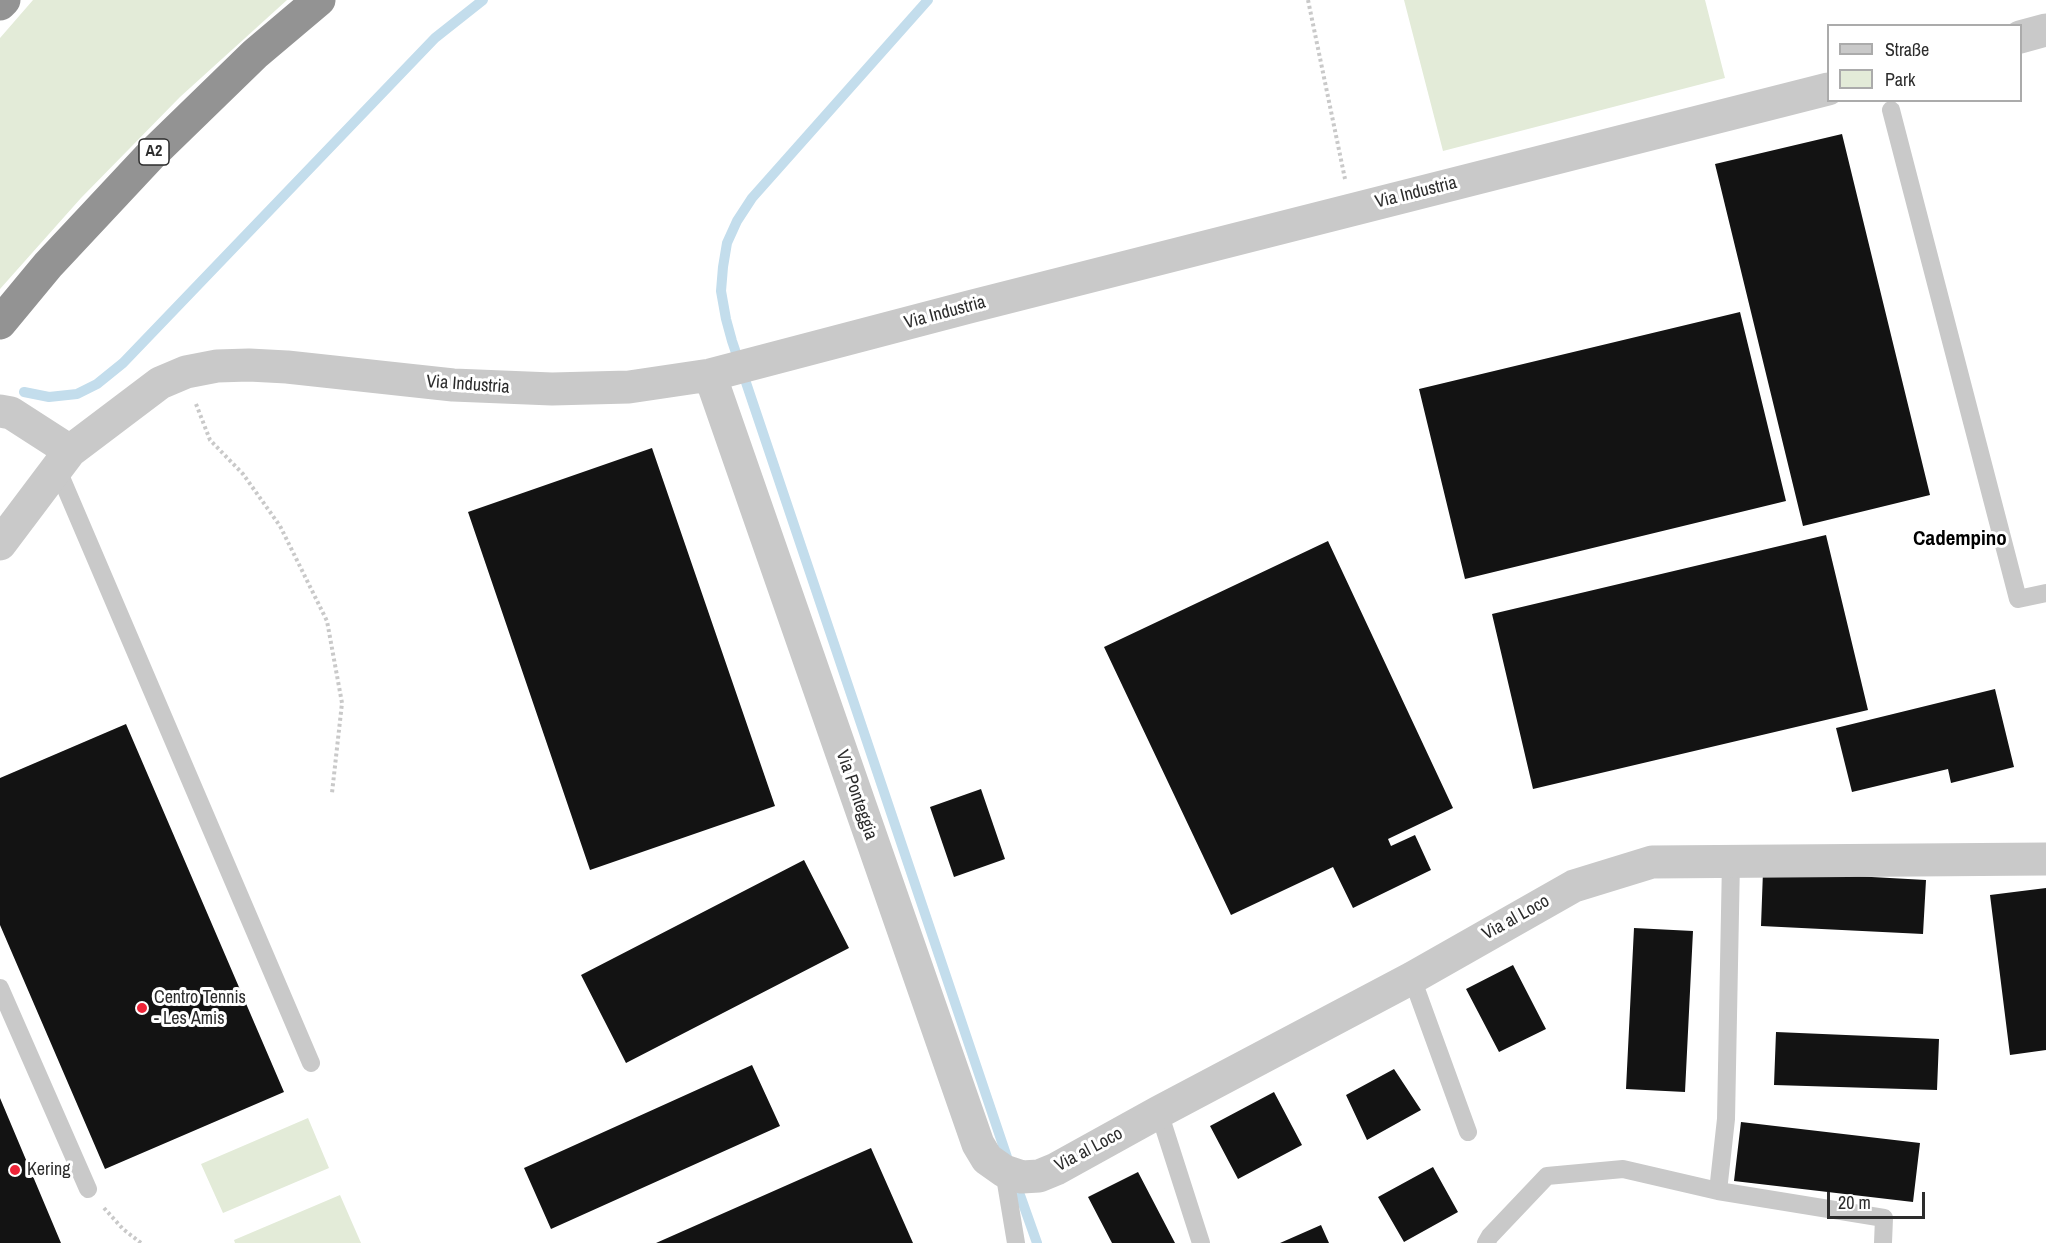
<!DOCTYPE html>
<html>
<head>
<meta charset="utf-8">
<style>
	body { margin:0 }
	#map { position:relative; width:2046px; height:1243px; overflow:hidden; background:#fff; font-family:"Archivo Narrow",sans-serif }
	canvas { display:block }
	.legend { position:absolute; left:1827px; top:24px; width:195px; height:78px; box-sizing:border-box; background:#fff; border:2px solid #ababab; margin:0; padding:8px 10px; list-style:none; font-size:18px; color:#2c2c2c }
	.legend li { display:flex; align-items:center; gap:12px; height:30px }
	.legend b { width:30px; border:2px solid #ababab }
	.scale { position:absolute; left:1827px; top:1192px; width:98px; height:27px; box-sizing:border-box; border:3px solid #2c2c2c; border-top:0; padding-left:8px; font-size:18px; line-height:21px; white-space:nowrap; color:#2c2c2c; -webkit-text-stroke:4px #fff; paint-order:stroke }
</style>
</head>
<body>
<div id="map">
<canvas width="2046" height="1243"></canvas>
<ul class="legend">
<li><b style="height:8px;background:#c9c9c9"></b>Straße</li>
<li><b style="height:16px;background:#e3ebd8"></b>Park</li>
</ul>
<div class="scale">20 m</div>
</div>
<script>
const context = document.querySelector('canvas').getContext('2d');
context.lineJoin = 'round';
function paint(path, color) { context.fillStyle = color; context.fill(path, 'evenodd'); }
const poly = rows => new Path2D(rows.map(r => 'M' + r).join(''));
function trace(path, color, width, dash) { context.strokeStyle = color; context.lineWidth = width; context.lineCap = dash ? 'butt' : 'round'; context.setLineDash(dash || []); context.stroke(path); }
function drawText(font, color, halo, rows, align = 'center') {
  context.font = font + ' "Archivo Narrow",sans-serif'; context.lineWidth = 6; context.setLineDash([]); context.textBaseline = 'middle'; context.strokeStyle = halo; context.fillStyle = color; for (const [text, x, y, turn = 0] of rows) {
    context.save(); context.translate(x, y); context.rotate((+turn || 0) * Math.PI / 180); context.textAlign = isNaN(turn) ? turn : align; if (halo) context.strokeText(text, 0, 0); context.fillText(text, 0, 0); context.restore();
  }
}
paint(poly([
	[33,0,287,0,180,97,81,198,0,289,0,38],
	[1404,0,1705,0,1725,78,1443,151],
	[308,1118,329,1168,223,1213,201,1164],
	[340,1195,361,1243,235,1243,234,1240]
]), '#e3ebd8');
trace(poly([
	[928,0,752,198,737,221,727,243,723,267,721,291,726,319,732,341,1009,1163],
	[24,392,49,397,77,394,97,384,123,363,435,38,483,0],
	[1015,1181,1037,1243]
]), '#c3ddec', 10);
paint(poly([
	[1842,134,1930,495,1803,526,1715,164],
	[1740,312,1786,501,1465,579,1419,389],
	[652,448,775,806,590,870,468,512],
	[1826,535,1868,710,1533,789,1492,614],
	[1328,541,1453,808,1388,839,1391,846,1415,835,1431,870,1353,908,1333,867,1231,915,1104,647],
	[1995,689,2014,767,1951,783,1948,769,1852,792,1836,728],
	[126,724,284,1092,105,1169,0,925,0,778],
	[981,789,1005,859,954,877,930,807],
	[804,860,849,948,626,1063,581,975],
	[1763,871,1926,880,1923,934,1761,926],
	[2046,888,2046,1050,2010,1055,1990,895],
	[1634,928,1693,931,1685,1092,1626,1089],
	[1513,965,1546,1029,1499,1052,1466,989],
	[1776,1032,1939,1039,1937,1090,1774,1085],
	[752,1065,780,1126,551,1229,524,1168],
	[1394,1069,1421,1110,1367,1140,1346,1095],
	[1274,1092,1302,1145,1238,1179,1210,1126],
	[0,1098,61,1243,0,1243],
	[1741,1122,1920,1143,1913,1202,1734,1181],
	[871,1148,913,1243,656,1243],
	[1433,1167,1458,1212,1404,1242,1378,1197],
	[1138,1172,1175,1243,1112,1243,1088,1197],
	[1321,1225,1329,1243,1280,1243]
]), '#131313');
trace(poly([
	[1308,0,1345,179],
	[196,404,210,440,243,474,280,526,327,621,342,703,332,793],
	[104,1208,123,1229,141,1243]
]), '#c9c9c9', 4, [3, 3]);
trace(poly([
	[1891,110,2018,599,2046,593],
	[57,468,311,1063],
	[1412,978,1468,1132],
	[0,988,88,1189],
	[1159,1112,1201,1243],
	[1004,1171,1016,1243],
	[1718,1191,1726,1119,1731,861],
	[1486,1243,1490,1236,1547,1176,1623,1169,1718,1191,1884,1218,1883,1243]
]), '#c9c9c9', 18);
trace(poly([
	[2020,37,2046,30],
	[710,375,978,1144,987,1159,1004,1171,1022,1177,1039,1176,1056,1169,1159,1112,1412,978,1574,886,1652,862,2046,859],
	[0,411,11,413,70,451],
	[0,544,70,451,160,383,186,372,217,366,249,365,287,367,453,385,552,389,629,387,710,375,969,307,1828,89]
]), '#c9c9c9', 33);
trace(poly([
	[0,4,4,0],
	[0,323,48,265,150,156,255,54,319,0]
]), '#939393', 33);
for (const [x, y, r, color] of [
	[142,1008,6,"#ee2337"],
	[15,1170,6,"#ee2337"]
]) { const dot = new Path2D(); dot.arc(x, y, r, 0, 2 * Math.PI); context.fillStyle = color; context.fill(dot); trace(dot, '#fff', 2); }
for (const [x, y, w] of [
	[154,152,30]
]) { const box = new Path2D(); box.roundRect(x - w / 2, y - 13, w, 26, 4.5); context.fillStyle = '#fff'; context.fill(box); trace(box, '#2c2c2c', 1.5); }
drawText('bold 16px', '#2c2c2c', null, [
	["A2",154,152]
]);
drawText('18px', '#2c2c2c', '#fff', [
	["Via Industria",1416,193,-14],
	["Via Industria",945,313,-15],
	["Via Industria",468,385,4],
	["Via Ponteggia",856,795,71],
	["Via al Loco",1516,918,-29],
	["Via al Loco",1089,1150,-28]
]);
drawText('18px', '#2c2c2c', '#fff', [
	["Centro Tennis",154,998],
	["- Les Amis",154,1019],
	["Kering",27,1170]
], 'left');
drawText('bold 21px', '#000', '#fff', [
	["Cadempino",1960,539]
]);
</script>
</body>
</html>
